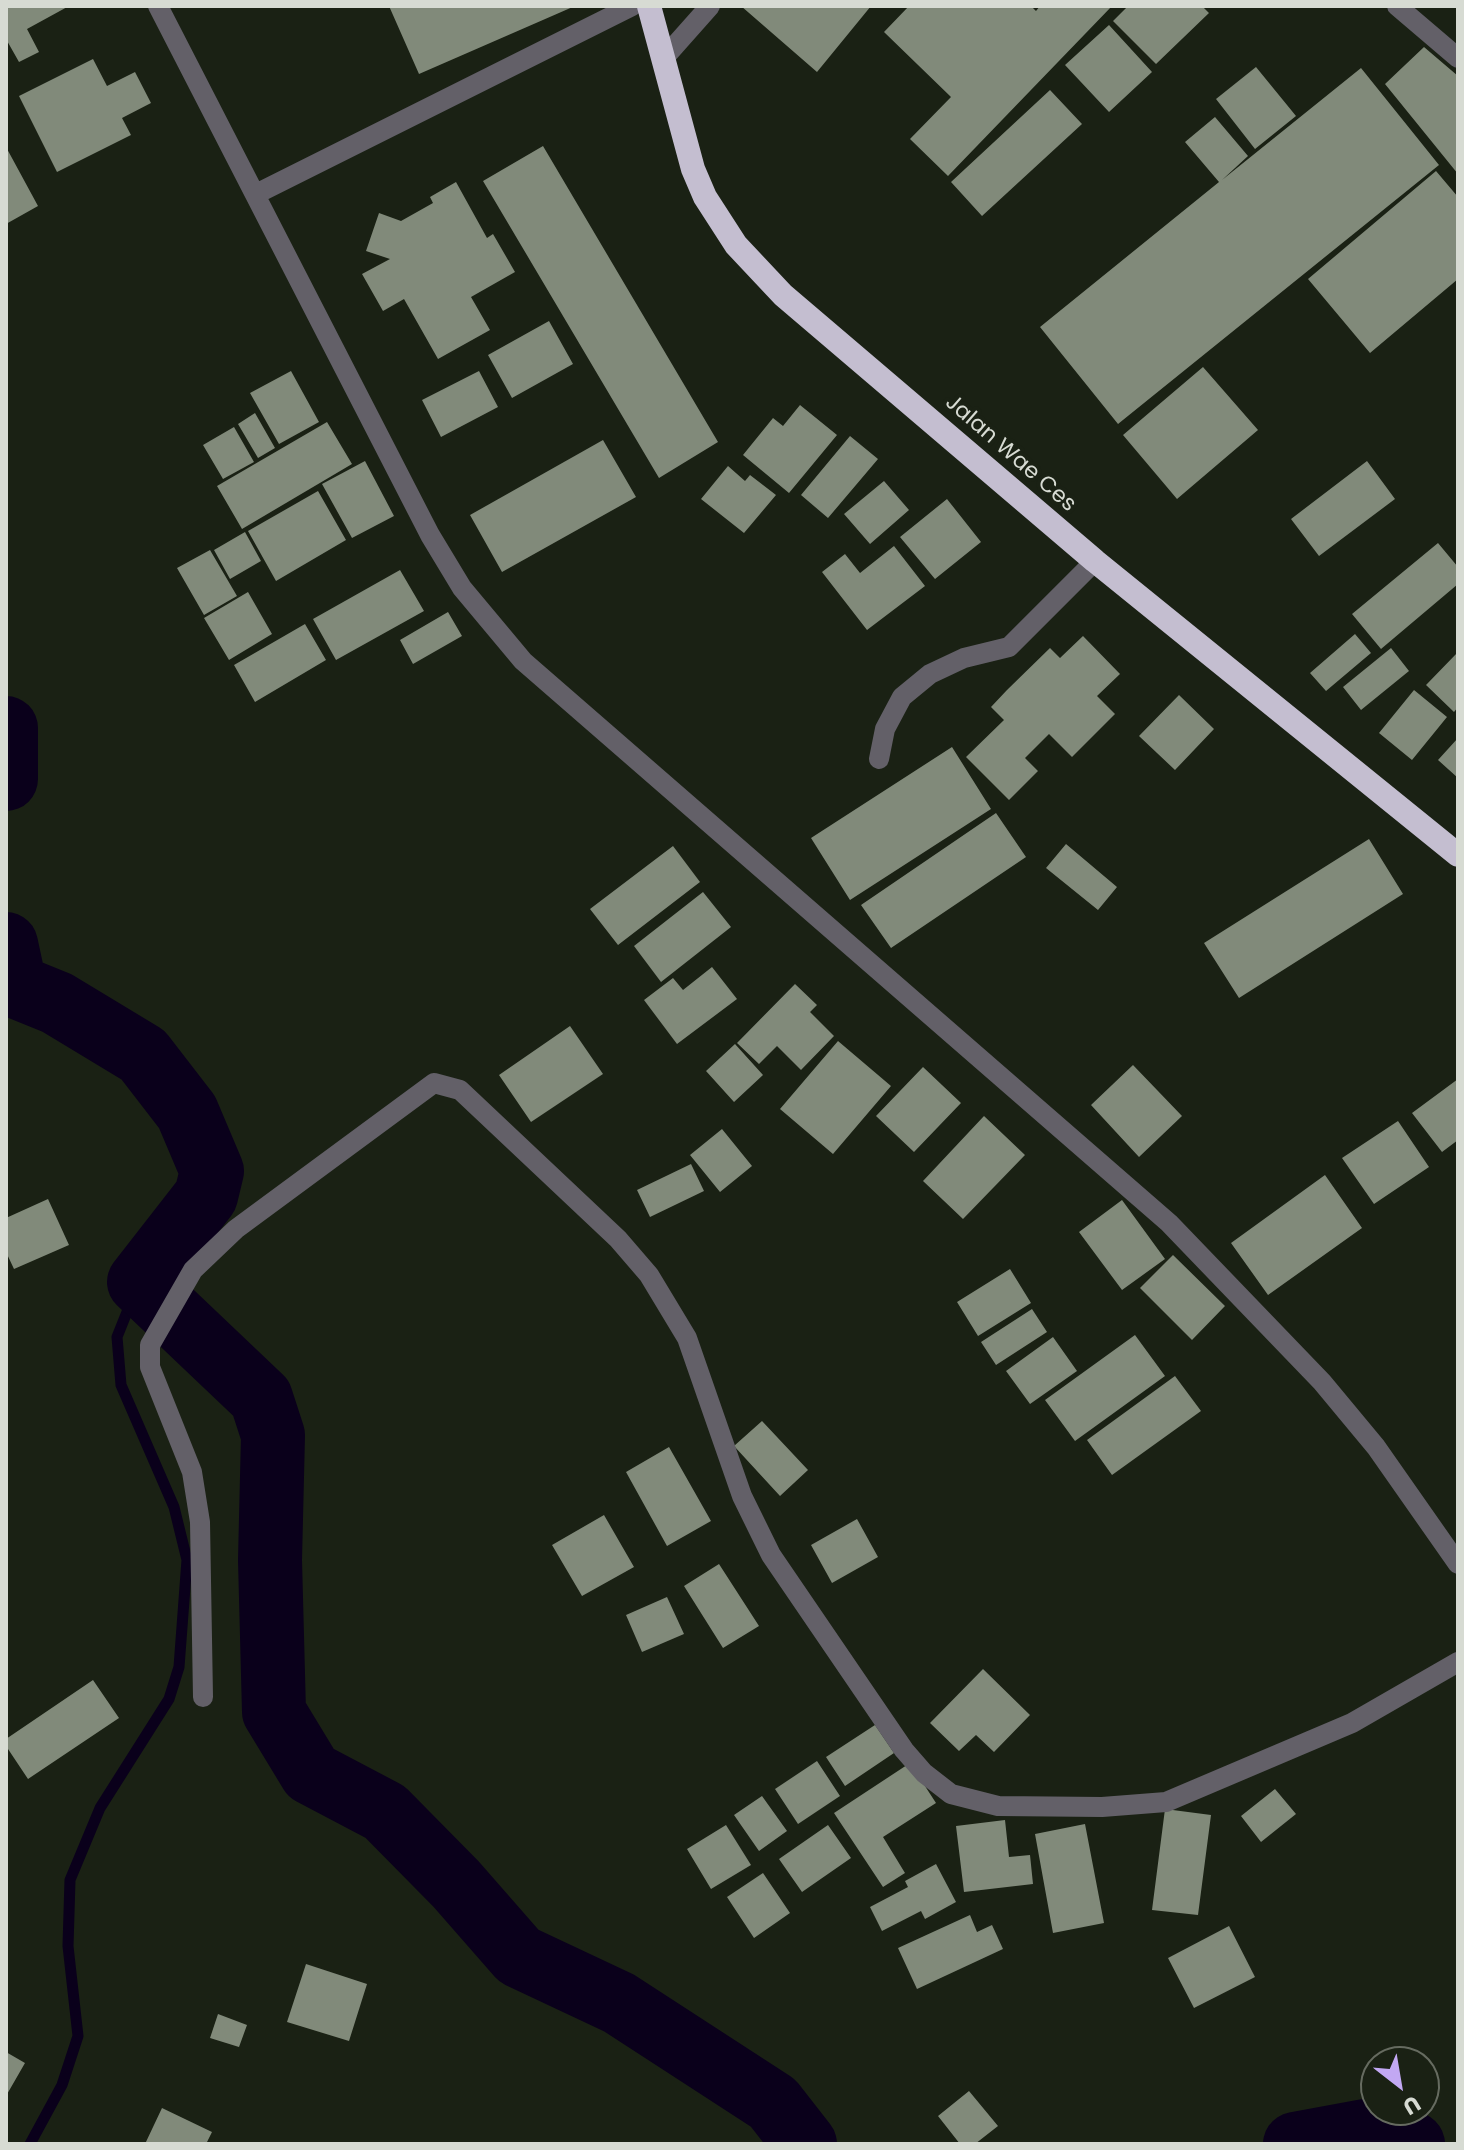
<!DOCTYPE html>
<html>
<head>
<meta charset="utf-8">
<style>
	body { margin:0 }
	#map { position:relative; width:1464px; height:2150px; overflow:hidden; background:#1a2114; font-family:Poppins,sans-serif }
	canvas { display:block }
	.frame { position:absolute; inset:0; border:8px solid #d7dbd3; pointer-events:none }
	.north { position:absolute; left:1360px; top:2046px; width:80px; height:80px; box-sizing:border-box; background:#1a2114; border:2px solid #666b60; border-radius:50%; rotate:149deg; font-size:22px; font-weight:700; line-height:32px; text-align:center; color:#d7dbd3 }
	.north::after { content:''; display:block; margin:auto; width:28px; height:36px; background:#c2a8f3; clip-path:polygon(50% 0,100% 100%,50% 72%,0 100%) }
</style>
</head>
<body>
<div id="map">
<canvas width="1464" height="2150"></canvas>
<div class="frame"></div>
<div class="north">U</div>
</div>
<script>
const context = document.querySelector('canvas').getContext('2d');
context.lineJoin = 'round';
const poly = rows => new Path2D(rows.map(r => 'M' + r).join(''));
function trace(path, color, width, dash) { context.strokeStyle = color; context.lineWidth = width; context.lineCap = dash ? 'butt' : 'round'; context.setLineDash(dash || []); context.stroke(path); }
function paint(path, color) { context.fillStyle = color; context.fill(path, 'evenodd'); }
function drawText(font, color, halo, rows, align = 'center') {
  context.font = font + ' Poppins,sans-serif'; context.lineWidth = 8; context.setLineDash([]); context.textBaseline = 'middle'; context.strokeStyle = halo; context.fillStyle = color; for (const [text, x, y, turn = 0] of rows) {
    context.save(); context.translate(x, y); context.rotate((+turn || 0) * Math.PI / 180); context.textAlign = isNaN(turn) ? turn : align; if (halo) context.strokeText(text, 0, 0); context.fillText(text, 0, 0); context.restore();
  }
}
trace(poly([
	[30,2144,62,2085,78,2036,68,1946,70,1880,100,1808,169,1699,179,1667,187,1560,174,1507,121,1385,117,1337,139,1282]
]), '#0a001b', 11);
trace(poly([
	[6,728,6,779],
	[6,944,15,986,57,1003,143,1055,187,1112,212,1171,206,1196,139,1282,261,1398,273,1435,270,1560,274,1712,311,1773,385,1812,456,1884,519,1956,619,2003,773,2103,805,2144],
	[1295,2144,1387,2127,1413,2144]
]), '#0a001b', 64);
paint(poly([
	[6,6,69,6,27,29,39,52,19,62,6,39],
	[389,6,575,6,419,74],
	[741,6,871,6,817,72],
	[909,6,1031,6,1036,11,1040,6,1112,6,948,176,910,139,951,97,884,32],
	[1128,6,1202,6,1209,13,1156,64,1113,21],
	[1109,25,1152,72,1109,112,1065,65],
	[1424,47,1458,76,1458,174,1385,84],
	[93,59,107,86,135,72,151,103,122,118,131,135,57,172,19,96],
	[1256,67,1296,116,1255,149,1216,99],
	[1361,68,1439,165,1118,424,1040,327,1219,182,1185,142,1215,117,1248,156,1222,180],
	[1050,90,1082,124,982,216,951,182],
	[543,146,718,442,659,478,483,181],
	[6,147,38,206,6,224],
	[1436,171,1458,197,1458,279,1370,353,1308,279],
	[456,182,487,238,493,234,515,272,471,297,490,330,438,359,404,299,383,311,362,274,390,259,366,251,379,213,401,221,433,203,430,197],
	[549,321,573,364,512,398,488,355],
	[1203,367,1258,430,1177,499,1123,435],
	[291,371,319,422,279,444,250,393],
	[479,371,498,407,441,437,422,400],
	[800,405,837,435,789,493,743,455,773,418,783,426],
	[255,413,275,448,258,458,238,424],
	[327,422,352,464,242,529,217,486],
	[234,427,254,462,223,479,203,445],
	[850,436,878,459,828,518,801,495],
	[603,440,636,497,502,572,470,515],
	[365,461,394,516,352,538,322,484],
	[1367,461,1395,499,1319,556,1291,519],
	[728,466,745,481,750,475,776,495,744,533,701,499],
	[884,481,909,510,870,544,844,514],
	[318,491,346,540,276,581,248,531],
	[947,499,981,542,935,579,900,537],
	[245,532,261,561,230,579,214,550],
	[1438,543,1458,567,1458,584,1381,649,1352,614],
	[894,546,925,586,867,630,822,572,845,554,860,573],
	[210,550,237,596,204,615,177,568],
	[400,570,424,611,336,660,313,619],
	[248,592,272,634,229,660,204,618],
	[448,612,462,636,413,664,400,640],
	[305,624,326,660,255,702,234,665],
	[1355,634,1371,653,1326,691,1310,673],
	[1083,636,1120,674,1097,696,1115,714,1072,757,1049,734,1025,758,1038,771,1009,800,966,757,1004,720,991,707,1007,690,1050,648,1060,658],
	[1391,648,1409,671,1361,710,1343,687],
	[1458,652,1458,707,1454,712,1426,685],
	[1414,690,1447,717,1412,760,1379,733],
	[1179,695,1214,729,1175,770,1139,736],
	[1458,738,1458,778,1438,760],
	[952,747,991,809,850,900,811,838],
	[996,813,1026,857,891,948,861,905],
	[1369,839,1403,894,1239,998,1204,943],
	[1066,844,1117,887,1098,910,1046,868],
	[673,846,700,882,618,945,590,909],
	[703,892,731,927,661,982,634,946],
	[712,967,737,999,677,1044,644,1000,673,978,683,990],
	[795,984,817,1005,810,1012,834,1036,801,1070,777,1046,759,1064,737,1043],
	[570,1026,603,1074,531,1122,499,1075],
	[838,1041,891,1086,833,1154,780,1109],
	[735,1044,763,1075,734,1102,706,1071],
	[1133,1065,1182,1116,1139,1157,1091,1105],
	[923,1067,961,1103,914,1152,876,1116],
	[1458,1079,1458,1140,1442,1152,1412,1113],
	[984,1116,1025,1155,963,1219,923,1181],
	[1398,1121,1429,1167,1374,1204,1342,1158],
	[722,1129,752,1166,720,1192,690,1155],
	[691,1164,704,1191,650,1217,637,1190],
	[1325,1175,1362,1228,1268,1295,1231,1243],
	[48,1199,69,1245,14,1269,6,1252,6,1218],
	[1122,1200,1165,1259,1122,1290,1079,1232],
	[1173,1255,1225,1306,1192,1340,1140,1288],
	[1010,1269,1031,1303,978,1336,957,1302],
	[1032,1309,1047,1332,996,1365,981,1342],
	[1135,1335,1165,1376,1075,1441,1045,1400],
	[1053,1337,1077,1371,1030,1404,1006,1371],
	[1175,1376,1201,1411,1112,1475,1087,1440],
	[762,1421,808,1470,780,1496,734,1446],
	[669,1447,711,1521,667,1546,626,1472],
	[604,1515,634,1567,582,1596,552,1545],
	[857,1519,878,1557,832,1583,811,1545],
	[719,1564,759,1626,723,1648,684,1586],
	[667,1597,684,1634,642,1652,626,1615],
	[983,1669,1030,1715,994,1752,976,1735,959,1751,930,1723],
	[93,1680,119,1718,28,1779,6,1746,6,1739],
	[875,1725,894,1753,845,1786,826,1757],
	[817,1761,840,1796,798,1824,775,1789],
	[910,1763,936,1803,883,1837,905,1873,883,1887,834,1813],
	[1275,1789,1296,1814,1261,1842,1241,1816],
	[762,1796,787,1831,759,1851,734,1815],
	[1165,1809,1211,1815,1198,1915,1152,1910],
	[1005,1820,1009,1857,1030,1855,1033,1884,964,1892,956,1826],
	[1085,1824,1104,1923,1053,1933,1035,1834],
	[726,1825,751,1865,711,1889,687,1849],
	[828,1825,851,1858,802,1892,779,1859],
	[936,1864,956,1902,925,1919,921,1911,882,1931,870,1907,908,1887,905,1881],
	[763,1873,790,1913,754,1938,727,1897],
	[970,1915,977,1932,992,1925,1003,1949,917,1989,898,1948],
	[1229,1926,1255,1977,1194,2008,1168,1958],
	[306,1964,367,1984,349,2041,287,2022],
	[218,2014,247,2025,239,2047,210,2038],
	[6,2052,25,2063,6,2096],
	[969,2091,998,2126,975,2144,960,2144,938,2116],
	[162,2108,212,2132,206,2144,145,2144]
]), '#818a7a');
trace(poly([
	[158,6,430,535,462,588,523,661,1169,1223,1322,1382,1376,1447,1458,1564],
	[1397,6,1458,58],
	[663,59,710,6],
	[256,194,632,6],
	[879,759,885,729,902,697,930,674,964,658,1009,647,1095,561],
	[203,1697,200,1522,192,1472,150,1367,150,1345,193,1270,236,1229,434,1083,460,1090,618,1239,649,1275,687,1338,742,1496,771,1555,904,1750,924,1773,951,1794,998,1806,1102,1807,1166,1802,1352,1723,1458,1662]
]), '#636068', 20);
trace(poly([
	[649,6,693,169,705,197,736,245,783,295,1095,561,1458,855]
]), '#c4bed0', 24);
drawText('22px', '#d7dbd3', '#1a2114', [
	["Jalan Wae Ces",1010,454,41]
]);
</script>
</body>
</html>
